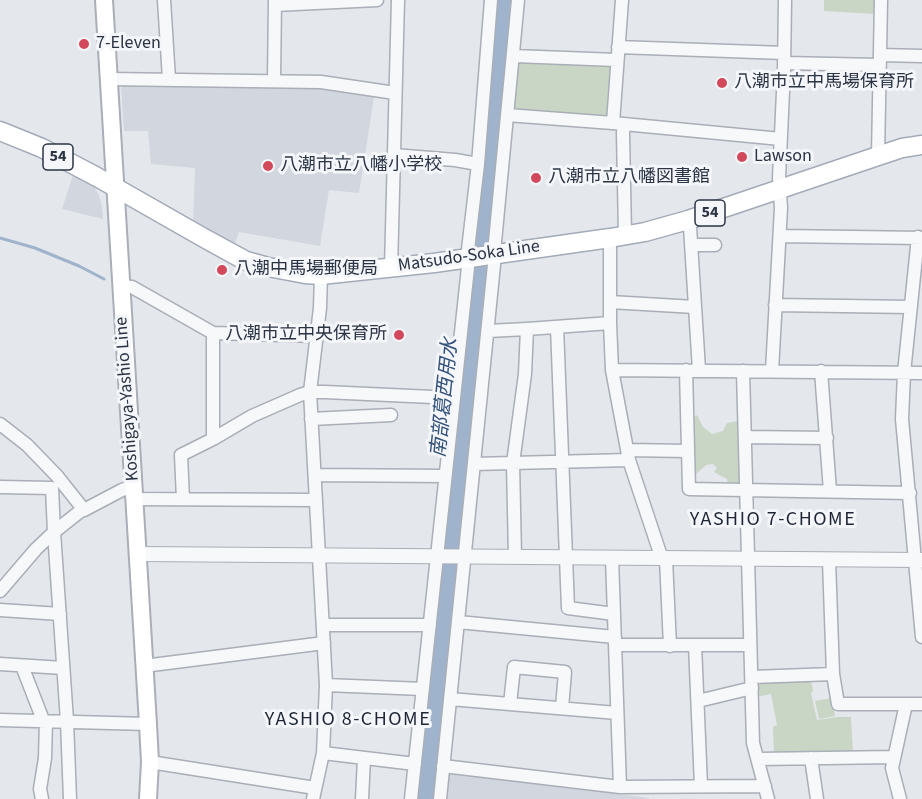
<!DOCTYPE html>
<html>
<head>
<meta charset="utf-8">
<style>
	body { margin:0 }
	canvas { display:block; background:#e4e7ec }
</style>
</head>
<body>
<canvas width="922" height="799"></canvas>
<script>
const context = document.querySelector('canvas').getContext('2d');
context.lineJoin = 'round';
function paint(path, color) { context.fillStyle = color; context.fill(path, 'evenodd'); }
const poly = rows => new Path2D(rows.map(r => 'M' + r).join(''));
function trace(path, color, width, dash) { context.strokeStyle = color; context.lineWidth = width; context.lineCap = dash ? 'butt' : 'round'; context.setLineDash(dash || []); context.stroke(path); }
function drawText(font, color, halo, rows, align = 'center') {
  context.font = font + ' "Source Sans 3","Noto Sans JP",sans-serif'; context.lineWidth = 6; context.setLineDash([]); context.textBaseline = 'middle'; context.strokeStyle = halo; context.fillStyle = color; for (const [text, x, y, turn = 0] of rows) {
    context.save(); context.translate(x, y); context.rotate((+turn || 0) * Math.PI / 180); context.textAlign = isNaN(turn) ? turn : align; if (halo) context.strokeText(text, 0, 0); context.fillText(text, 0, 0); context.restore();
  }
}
paint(poly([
	[121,86,317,87,374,97,359,193,329,190,320,246,239,232,234,246,193,224,195,168,151,164,148,131,124,131],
	[74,172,93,185,99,195,102,207,103,219,62,209],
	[449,772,649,798,649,799,447,799]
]), '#d2d6de');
paint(poly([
	[824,0,876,0,876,14,824,11],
	[518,62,612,64,609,118,516,111,514,107],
	[697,415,703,427,712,434,723,431,727,423,738,421,739,484,735,485,728,484,727,479,714,472,717,468,713,464,706,465,696,474,693,469,692,421,694,417],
	[811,680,813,691,811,693,817,720,838,717,851,717,853,753,774,755,773,727,777,725,771,694,756,697,756,681],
	[832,698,835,716,819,719,815,701]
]), '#c9d6c5');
trace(poly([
	[0,238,35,248,79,266,104,279]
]), '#9fb4cc', 3);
trace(poly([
	[426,799,498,90,504,0]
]), '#9fb4cc', 16);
const minor = poly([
	[164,0,169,79],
	[275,5,377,0],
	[618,47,784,53],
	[880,55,922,56],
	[514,56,617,60],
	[784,63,879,65],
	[108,79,321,82,395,93],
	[274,81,275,0],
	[507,115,613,123,781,139],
	[613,123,622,0],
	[624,124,623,133,625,235],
	[394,155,455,160,478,164],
	[878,156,881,0],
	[688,220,690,227,699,370],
	[780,236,922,238],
	[918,237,904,373,902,419,922,637],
	[610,238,610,323,612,370,629,460,662,559],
	[691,245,715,245],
	[467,258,478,164,491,0],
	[391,268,398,0],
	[121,286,132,287,213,333,316,336],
	[610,302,695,307],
	[775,305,911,307],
	[557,327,568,608,614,614],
	[488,331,527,329,610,323],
	[213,333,213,439],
	[612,370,922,373],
	[686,370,689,489,910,493],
	[743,371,753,743,768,799],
	[772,371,781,208,779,178,784,70,785,0],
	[821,371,830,491],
	[311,419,391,415],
	[0,424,27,445,57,476,84,510,122,490,133,486],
	[745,437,827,438],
	[627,450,688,451],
	[474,464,629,460],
	[315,475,445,476],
	[0,487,52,488,54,532,67,721,70,799],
	[134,499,316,500],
	[183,499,181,455,213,439,252,416,300,395,310,392,325,392,454,398],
	[515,557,513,463,525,374,527,329],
	[612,558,620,787],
	[666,559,670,646],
	[829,560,833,674,838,704,922,704],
	[0,591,36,549,54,532,83,509],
	[0,610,60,614],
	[458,622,615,637],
	[323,625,430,625],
	[615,645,750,645],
	[695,645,701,786],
	[0,664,63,668],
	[22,666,43,720],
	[144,666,324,643],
	[752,677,833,674],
	[326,685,423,689],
	[450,699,617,713],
	[698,701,752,688],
	[510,704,514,667,565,672,562,708],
	[0,720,148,724],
	[323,753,415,764],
	[811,758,817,799],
	[758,759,894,757],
	[150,762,315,788],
	[443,766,620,787,765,786],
	[42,799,40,789,45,758,46,721],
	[313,799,323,753,326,685,310,392,320,308,321,275],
	[362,799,364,758],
	[411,799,469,258],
	[440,799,494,265,495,242,518,0],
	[900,799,892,768,906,704]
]);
const tertiary = poly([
	[138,554,922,560]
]);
const secondary = poly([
	[104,0,148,724,150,762,148,799]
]);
const primary = poly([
	[0,131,42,148,97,177,204,238,246,261,268,267,305,274,321,275,434,263,610,238,645,232,688,220,878,156,902,148,922,145]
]);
trace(minor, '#a9aeb7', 15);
trace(tertiary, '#a9aeb7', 16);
trace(secondary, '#a9aeb7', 20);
trace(primary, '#a3abb8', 21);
trace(minor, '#f7f8fa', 12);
trace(tertiary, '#f7f8fa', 14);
trace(secondary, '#fff', 16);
trace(primary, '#fff', 18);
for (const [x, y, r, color] of [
	[84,44,6,"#d1495b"],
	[722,83,6,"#d1495b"],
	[742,157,6,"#d1495b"],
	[268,166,6,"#d1495b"],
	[536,178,6,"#d1495b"],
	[222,270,6,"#d1495b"],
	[399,335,6,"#d1495b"]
]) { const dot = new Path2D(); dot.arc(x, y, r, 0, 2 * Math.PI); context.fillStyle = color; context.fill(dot); trace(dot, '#f4f6f9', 2); }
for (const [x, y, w] of [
	[58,157,30],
	[710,213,30]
]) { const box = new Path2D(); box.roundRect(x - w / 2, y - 13, w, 26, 4.5); context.fillStyle = '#f4f6f9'; context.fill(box); trace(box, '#2b3445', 1.5); }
drawText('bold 16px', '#2b3445', null, [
	["54",58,157],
	["54",710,213]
]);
drawText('18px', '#2b3445', '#f4f6f9', [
	["7-Eleven",96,44],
	["八潮市立中馬場保育所",734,83],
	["Lawson",754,157],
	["八潮市立八幡小学校",280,166],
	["八潮市立八幡図書館",548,178],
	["八潮中馬場郵便局",234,270],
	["八潮市立中央保育所",387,335,"right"]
], 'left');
drawText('18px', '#2b3445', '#f4f6f9', [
	["Matsudo-Soka Line",469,257,-8],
	["Koshigaya-Yashio Line",128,399,-94]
]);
drawText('italic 20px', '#34527a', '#f4f6f9', [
	["南部葛西用水",446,398,-84]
]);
context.letterSpacing = '1.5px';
drawText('20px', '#1d2536', '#f4f6f9', [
	["YASHIO 7-CHOME",773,521],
	["YASHIO 8-CHOME",348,721]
]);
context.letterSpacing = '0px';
</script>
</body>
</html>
